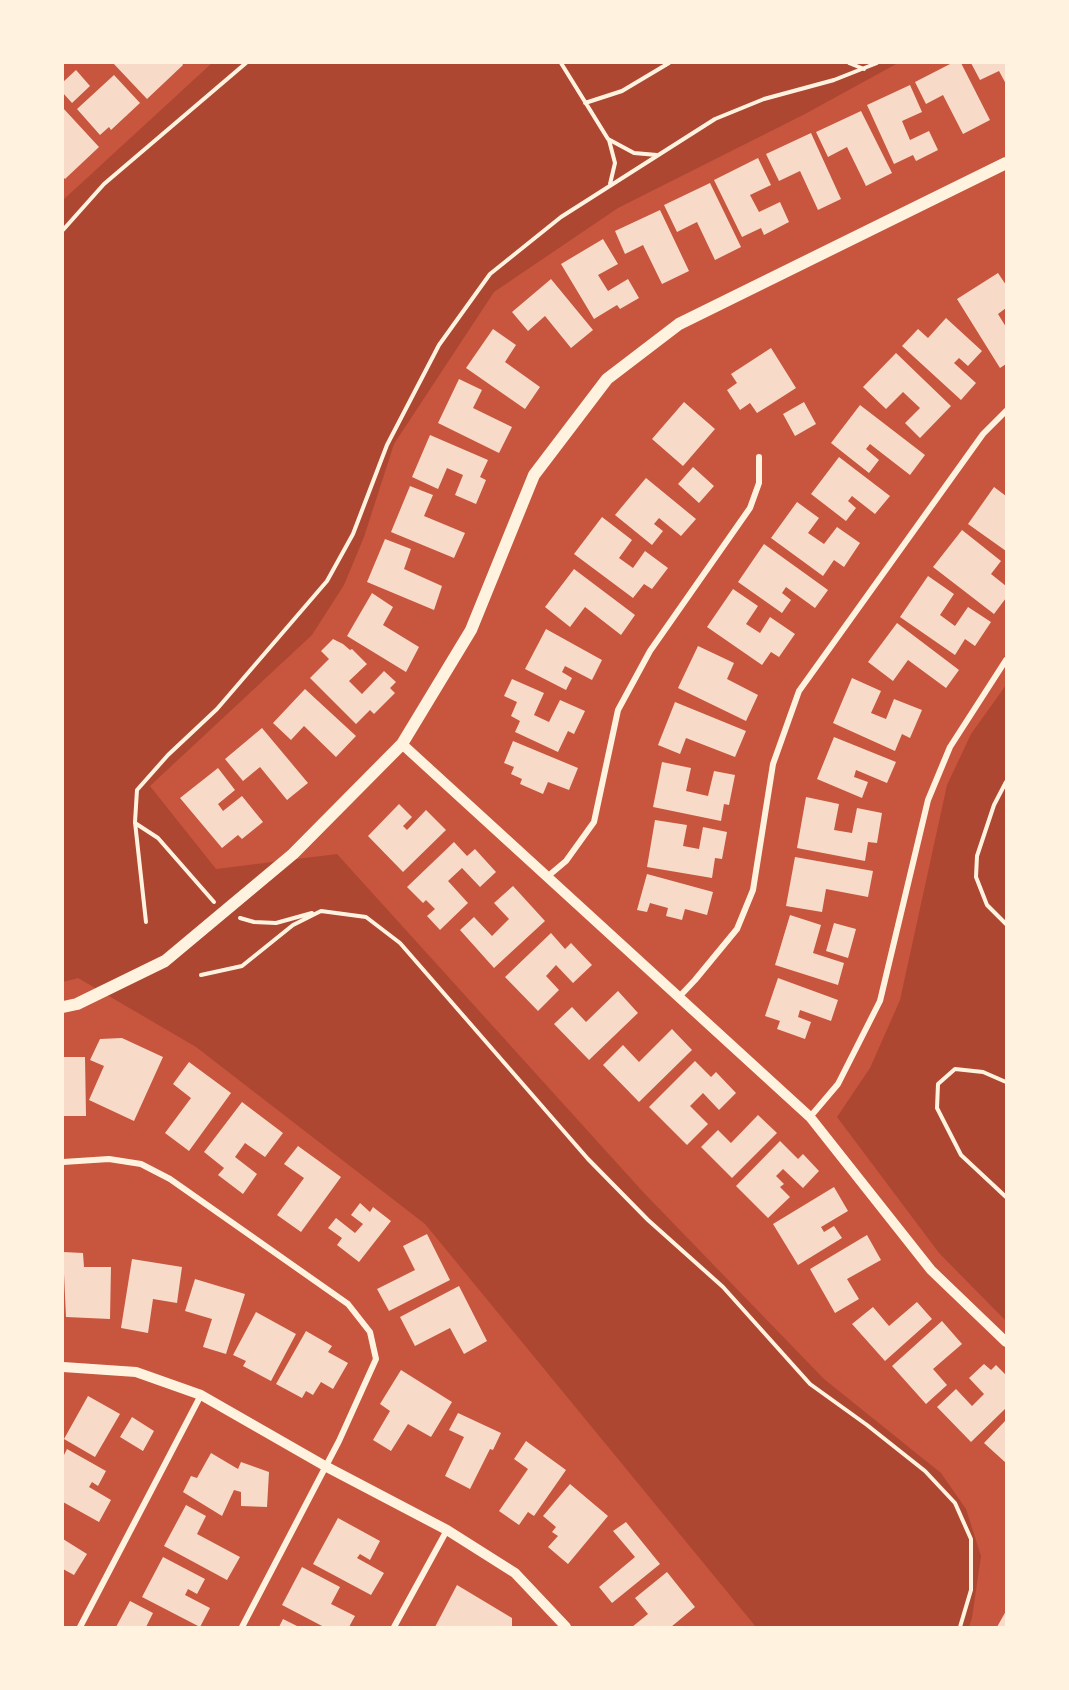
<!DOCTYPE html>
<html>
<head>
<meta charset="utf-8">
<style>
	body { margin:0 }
	#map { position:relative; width:1069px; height:1690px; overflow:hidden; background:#c8553d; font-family:"Source Sans 3",sans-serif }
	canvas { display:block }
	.frame { position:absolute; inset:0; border:64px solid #fff3e0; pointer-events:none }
</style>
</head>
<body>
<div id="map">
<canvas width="1069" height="1690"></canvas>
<div class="frame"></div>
</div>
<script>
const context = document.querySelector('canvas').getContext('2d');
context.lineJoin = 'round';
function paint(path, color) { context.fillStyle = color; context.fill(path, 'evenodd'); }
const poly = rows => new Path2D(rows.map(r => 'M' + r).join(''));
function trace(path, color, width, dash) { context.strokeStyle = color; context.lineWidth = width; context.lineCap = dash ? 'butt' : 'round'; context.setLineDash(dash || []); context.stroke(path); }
paint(poly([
	[212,63,898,63,805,114,618,208,494,292,394,444,364,537,344,585,312,635,150,786,216,869,337,854,644,1193,824,1379,941,1473,966,1509,981,1556,972,1618,969,1627,756,1627,425,1224,196,1047,78,978,63,982,63,200],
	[1006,685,1006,1321,939,1253,837,1117,870,1068,900,1000,947,785,971,734]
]), '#ae4732');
paint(poly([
	[113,63,182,63,183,65,147,99],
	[952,63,961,63,990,120,963,134,943,95,926,104,915,82],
	[971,63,1006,63,1006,84,999,71,980,80],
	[76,70,90,86,72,103,63,93,63,82],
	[114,75,140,103,111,130,109,127,100,135,77,109],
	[910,85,922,112,902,121,910,140,929,131,938,150,916,161,913,155,894,164,867,105],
	[63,108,99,147,65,179,63,177],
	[861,111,892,173,866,186,847,147,828,157,816,132],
	[811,133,841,199,818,210,800,171,779,181,766,154],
	[758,158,771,185,750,195,759,212,780,202,789,222,764,235,761,228,742,237,714,180],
	[710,183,741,247,715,260,697,222,677,232,664,205],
	[660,210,689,271,662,284,643,245,625,254,615,231],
	[603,239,618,264,598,275,608,291,628,279,639,298,620,309,617,305,594,319,561,264],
	[998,273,1006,285,1006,308,998,314,1006,327,1006,364,1000,368,957,299],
	[551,279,593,330,571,348,545,316,528,331,512,312],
	[946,318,982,351,968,366,959,358,954,363,976,383,961,400,902,346,918,329,928,338],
	[493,329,516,345,505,362,540,387,525,409,466,368],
	[771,348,796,388,757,413,750,403,740,410,727,390,737,383,731,374],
	[896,353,951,406,920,438,905,423,920,408,903,392,886,409,863,387],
	[459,379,482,390,473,408,512,427,499,453,438,423],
	[684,402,715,429,683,466,652,439],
	[804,402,816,424,795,436,783,414],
	[860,405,925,455,910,475,870,444,866,449,879,460,869,473,831,443],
	[430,435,488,460,480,477,486,480,476,504,455,495,463,475,447,468,438,489,412,477],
	[839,457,890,496,875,514,852,496,848,501,856,508,846,521,811,494],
	[693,467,714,486,699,503,678,484],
	[646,478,696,519,681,536,659,518,654,524,663,531,652,545,615,515],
	[410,486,433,495,424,516,465,533,454,558,391,532],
	[994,487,1006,496,1006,551,968,524],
	[797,502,819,518,808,533,824,544,837,527,860,543,844,567,834,560,823,576,771,538],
	[602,517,632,540,619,558,633,568,645,551,668,568,652,589,644,584,633,598,574,554],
	[962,530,1001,561,991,574,1006,586,1006,598,994,614,933,567],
	[385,539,411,549,404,569,442,586,434,610,367,582],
	[764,544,828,590,815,608,786,587,782,593,791,600,782,613,738,582],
	[574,569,635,615,621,635,585,607,570,627,545,607],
	[928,576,954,594,940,615,955,626,968,607,991,622,975,646,965,639,955,655,900,617],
	[733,589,758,606,746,624,760,633,770,617,795,634,779,657,771,652,762,665,707,627],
	[372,593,393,607,383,625,419,647,406,672,347,636],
	[897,623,959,670,946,688,908,660,893,681,868,662],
	[546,629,602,660,592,680,565,666,562,672,572,678,566,690,525,669],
	[333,639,343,644,350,650,352,649,367,664,349,681,362,694,384,671,396,682,390,688,395,693,374,714,370,710,356,724,310,678,329,659,321,651],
	[698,646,734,663,727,679,758,695,746,721,678,688],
	[852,678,881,691,871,713,886,719,894,699,922,710,910,738,902,734,895,751,833,723],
	[512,679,544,693,534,715,549,722,560,700,585,711,574,734,568,731,558,752,515,732,520,721,511,716,517,702,504,696],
	[305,689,356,736,336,757,304,726,291,740,273,723],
	[675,702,746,731,735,757,686,738,680,754,658,745],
	[262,728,308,783,287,800,260,767,243,781,225,759],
	[834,737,896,762,887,783,856,770,854,777,868,782,862,798,817,779],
	[513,741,578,768,569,790,548,782,543,794,520,784,522,779,511,774,514,767,504,763],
	[662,762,691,768,686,791,708,796,714,771,735,775,729,805,724,804,721,821,653,807],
	[218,768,235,790,218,804,223,811,242,796,263,822,242,839,238,835,222,848,180,798],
	[806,797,839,804,834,830,852,833,857,808,882,813,877,843,868,842,865,861,797,848],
	[399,804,412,817,403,826,407,830,426,810,446,830,403,872,368,836],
	[655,820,687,825,683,846,699,849,703,827,727,832,722,859,715,858,712,878,647,867],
	[454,842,467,856,475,849,496,872,480,887,462,868,448,881,468,903,440,930,427,916,435,909,426,900,423,903,407,887],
	[795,857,873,871,868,897,826,889,822,912,786,906],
	[647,874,713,892,707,915,685,909,682,920,666,916,668,908,650,903,647,912,637,910],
	[513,886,545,921,494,968,460,930,474,917,492,936,509,919,494,903],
	[790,915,821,925,813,953,844,963,838,985,775,965],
	[834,923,856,929,848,958,826,951],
	[551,933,565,949,571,943,592,965,573,983,556,965,546,976,559,990,538,1011,505,977],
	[778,978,838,1000,831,1021,800,1010,798,1017,811,1022,805,1039,777,1029,780,1021,765,1016],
	[618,991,638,1013,589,1060,554,1024,572,1007,586,1022],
	[672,1029,692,1050,639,1102,603,1065,623,1045,639,1062],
	[122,1038,163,1057,134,1121,89,1100,104,1066,90,1060,100,1039],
	[63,1057,85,1057,86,1116,63,1116],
	[695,1061,711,1077,716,1072,736,1093,719,1110,703,1093,690,1106,708,1124,687,1145,649,1107],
	[189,1062,231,1093,189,1151,165,1133,191,1098,173,1084],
	[242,1102,283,1133,265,1157,245,1143,235,1157,257,1174,243,1194,218,1175,224,1168,204,1152],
	[758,1115,777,1133,732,1178,701,1147,718,1130,731,1143],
	[780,1141,798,1159,803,1154,819,1171,803,1188,783,1169,776,1176,784,1184,780,1187,790,1197,768,1218,736,1186],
	[298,1146,341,1177,301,1232,277,1215,304,1178,284,1164],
	[834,1187,848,1211,821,1227,824,1232,834,1226,842,1238,798,1265,773,1224],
	[360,1203,370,1212,373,1207,391,1221,359,1262,337,1245,342,1238,328,1228,336,1218,355,1233,363,1224,351,1215],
	[427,1234,450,1280,389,1311,377,1289,415,1270,403,1246],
	[867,1235,881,1260,847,1279,859,1299,835,1313,810,1269],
	[63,1252,83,1253,84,1267,111,1267,110,1319,66,1317],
	[132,1259,182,1267,177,1303,153,1299,148,1333,121,1328],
	[195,1279,245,1294,226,1354,203,1347,212,1319,185,1311],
	[459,1286,487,1341,464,1354,450,1328,415,1346,400,1317],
	[917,1302,932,1319,885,1361,852,1324,873,1307,889,1326],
	[256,1312,296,1334,271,1381,243,1366,246,1361,233,1355],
	[942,1321,962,1344,933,1369,947,1385,926,1404,892,1366],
	[306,1331,332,1346,328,1352,348,1363,333,1389,321,1382,313,1395,306,1391,302,1398,276,1384],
	[984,1364,991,1370,996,1365,1006,1375,1006,1408,971,1442,937,1407,956,1389,972,1406,984,1394,969,1378],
	[401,1370,452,1402,431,1437,408,1424,391,1451,373,1440,390,1411,380,1404],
	[88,1396,120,1414,95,1457,64,1439],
	[458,1413,501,1433,493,1450,490,1449,470,1489,445,1476,464,1437,449,1430],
	[132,1417,154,1431,143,1451,120,1437],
	[1006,1420,1006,1463,984,1443],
	[526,1441,566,1470,534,1516,528,1512,519,1525,499,1511,528,1469,514,1459],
	[67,1449,106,1471,98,1486,92,1482,89,1487,111,1500,99,1522,63,1502,63,1457],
	[211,1453,238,1469,241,1462,269,1472,267,1507,241,1506,241,1492,234,1490,222,1516,183,1492,191,1476,197,1478],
	[570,1484,608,1516,568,1564,548,1547,558,1536,552,1532,556,1527,543,1516],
	[186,1505,206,1516,197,1534,240,1557,227,1580,164,1546],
	[338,1518,380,1541,370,1560,360,1554,357,1558,384,1573,371,1595,313,1564],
	[626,1522,660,1564,612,1603,599,1587,635,1557,613,1531],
	[63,1539,87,1554,74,1575,63,1569],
	[163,1557,205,1579,197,1594,188,1589,185,1595,210,1608,200,1627,142,1597],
	[302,1567,340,1587,331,1604,355,1616,349,1627,324,1627,282,1605],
	[667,1572,695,1607,671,1627,632,1627,648,1614,635,1598],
	[457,1585,512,1618,512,1627,435,1627],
	[130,1601,153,1613,146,1627,116,1627],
	[1006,1611,1006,1627,997,1627],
	[283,1619,299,1627,279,1627]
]), '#f7dbc8');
trace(poly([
	[561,63,608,139,634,153,657,155],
	[849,63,864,69],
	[585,103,622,91,669,63],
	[609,140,615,163,610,184],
	[63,230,104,184,246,63],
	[1006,782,994,805,977,856,976,877,987,905,1006,924],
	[135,823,158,838,214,902],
	[240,918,254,922,276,923,312,913],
	[146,922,135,822,137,790,168,755,217,709,327,581,353,534,387,445,439,345,490,274,561,217,715,119,764,99,834,80,877,63],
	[201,975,242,966,293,925,321,911,366,917,400,943,588,1159,648,1220,723,1287,810,1384,867,1425,925,1471,955,1503,971,1539,971,1590,960,1627],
	[1006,1082,983,1072,955,1069,938,1084,937,1108,961,1155,1006,1197]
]), '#fff3e0', 4);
trace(poly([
	[547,877,566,861,594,822,618,710,650,651,750,508,759,483,759,457],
	[679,997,695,980,737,929,753,890,773,764,799,691,983,434,1006,411],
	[810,1117,838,1084,880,1001,928,800,950,747,1006,660],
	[63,1162,109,1159,141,1164,170,1179,348,1304,370,1332,376,1359,339,1441,242,1627],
	[80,1627,201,1395],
	[394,1627,447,1530]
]), '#fff3e0', 6);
trace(poly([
	[402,744,810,1117,931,1270,1006,1342],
	[63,1367,136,1372,201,1395,325,1466,447,1530,515,1573,566,1627]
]), '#fff3e0', 10);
trace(poly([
	[63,1007,77,1004,165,961,293,854,402,744,471,630,534,475,607,379,679,324,1006,163]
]), '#fff3e0', 12);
</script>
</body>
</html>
